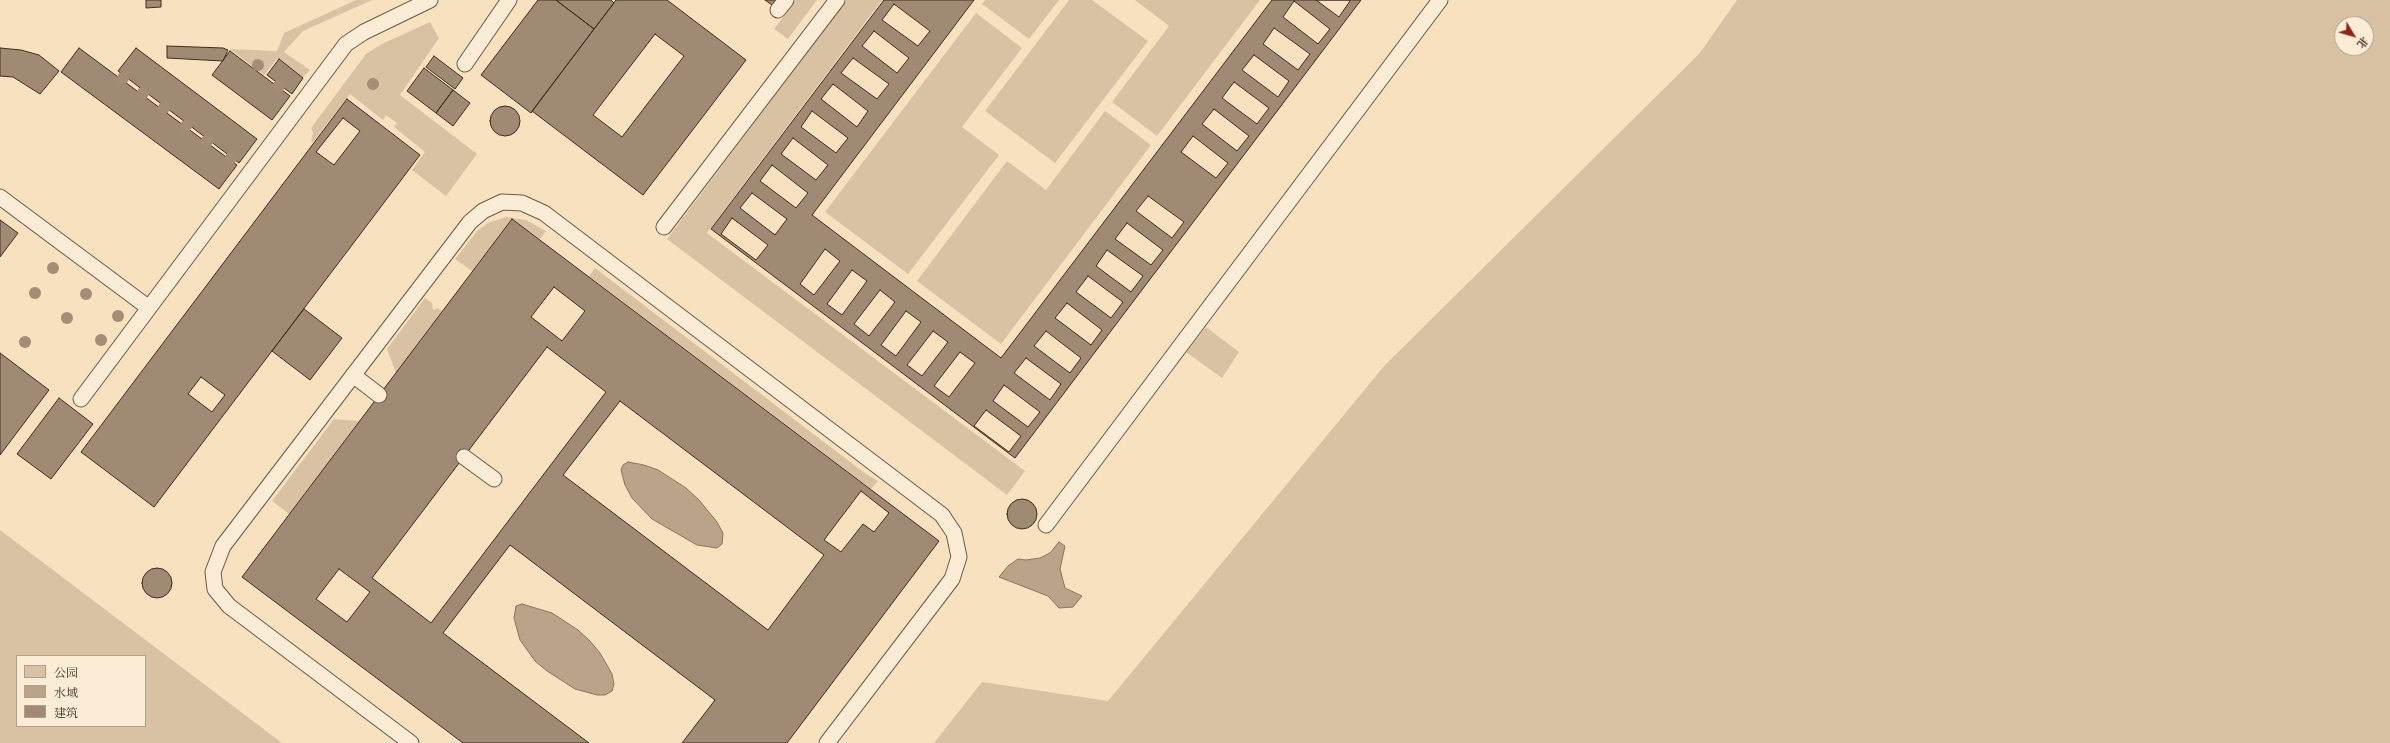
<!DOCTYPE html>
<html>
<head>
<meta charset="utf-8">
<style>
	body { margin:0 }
	#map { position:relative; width:2390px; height:743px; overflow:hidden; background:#f8e1bf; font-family:"Libre Caslon Text","Noto Serif SC",serif }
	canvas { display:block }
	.legend { position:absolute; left:16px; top:655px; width:130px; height:72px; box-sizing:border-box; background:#faecd5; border:1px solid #b09f8d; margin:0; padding:5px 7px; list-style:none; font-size:12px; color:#412b20 }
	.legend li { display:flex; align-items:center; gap:8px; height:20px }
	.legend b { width:20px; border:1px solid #b09f8d }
	.north { position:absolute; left:2334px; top:16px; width:40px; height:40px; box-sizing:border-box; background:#faecd5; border:1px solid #b09f8d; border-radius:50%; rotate:128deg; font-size:11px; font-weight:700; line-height:16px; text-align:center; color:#412b20 }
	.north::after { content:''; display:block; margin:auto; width:14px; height:18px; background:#8f2418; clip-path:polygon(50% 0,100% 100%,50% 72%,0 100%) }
</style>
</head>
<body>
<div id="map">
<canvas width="2390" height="743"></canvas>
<ul class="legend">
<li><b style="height:11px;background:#d9c2a4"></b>公园</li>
<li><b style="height:11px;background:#baa389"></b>水域</li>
<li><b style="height:11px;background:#a08a73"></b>建筑</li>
</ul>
<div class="north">北</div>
</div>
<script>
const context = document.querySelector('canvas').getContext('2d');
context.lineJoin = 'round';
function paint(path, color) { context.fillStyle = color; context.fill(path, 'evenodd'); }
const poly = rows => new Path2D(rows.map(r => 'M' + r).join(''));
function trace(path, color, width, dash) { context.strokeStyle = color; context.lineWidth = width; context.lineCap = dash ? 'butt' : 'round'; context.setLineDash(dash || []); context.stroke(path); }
paint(poly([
	[356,0,372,0,303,31,284,52,310,70,302,78,277,59,264,75,230,49,277,51,284,33],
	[796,0,817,0,788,39,774,29],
	[847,0,882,0,707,233,1025,471,1007,495,667,239],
	[985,0,1059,0,1029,39,982,4],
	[1069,0,1092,0,1148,41,1055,163,985,111],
	[1135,0,1260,0,1157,136,1112,102,1169,26],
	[1737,0,2390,0,2390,743,934,743,982,682,1108,701,1385,365,1700,53],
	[2342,24,2366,24,2366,48,2342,48],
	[976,13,1022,48,962,127,999,155,908,274,825,212],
	[430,22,439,38,400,95,477,154,446,196,412,170,425,152,394,127,397,123,386,115,383,120,350,94,313,142,311,141,313,133,311,128,366,54,382,44],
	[1105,111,1151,145,1001,344,917,281,1007,161,1046,190],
	[506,217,526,220,546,231,540,239,512,219,472,271,455,259,478,230,488,223],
	[595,268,866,474,878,481,871,489,589,276],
	[425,298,432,303,433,310,438,308,442,311,396,373,387,349],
	[1206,327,1239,352,1222,378,1186,352],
	[334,419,359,421,289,514,272,501],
	[0,530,282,743,0,743],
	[17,656,145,656,145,726,17,726]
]), '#d9c2a4');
const water = poly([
	[628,462,644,465,658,470,686,488,699,500,717,522,723,533,722,544,717,548,697,545,652,519,632,498,625,485,621,470,623,465,628,462],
	[1059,542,1065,546,1060,569,1065,588,1082,596,1073,607,1059,608,1048,596,999,577,1008,566,1018,559,1026,560,1040,558,1050,553,1059,542],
	[522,604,552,613,578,630,589,640,600,653,612,674,614,684,612,691,605,695,597,695,575,689,547,671,535,661,520,640,514,618,516,606,522,604]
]);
paint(water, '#baa389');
trace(water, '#8a735f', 1);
const building = poly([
	[146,0,161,0,161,7,146,8,146,0],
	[538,0,556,0,594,29,531,113,481,75,538,0],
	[556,0,611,0,614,3,594,29,556,0],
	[616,0,667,0,746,60,643,195,532,111,616,0],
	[765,0,776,0,772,5,765,0],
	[884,0,974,0,812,215,1001,358,1272,0,1361,0,1015,458,711,229,884,0],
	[1316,0,1348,0,1350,1,1339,17,1316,0],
	[1294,1,1330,29,1318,44,1283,17,1294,1],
	[894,4,930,31,918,46,882,20,894,4],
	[1274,28,1310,54,1298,70,1263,44,1274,28],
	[874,31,909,58,897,73,862,46,874,31],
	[655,34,684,56,622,137,593,115,655,34],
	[167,46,223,48,228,50,223,61,167,58,167,46],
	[0,48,21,50,39,55,59,71,40,94,13,77,0,76,0,48],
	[79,48,237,165,219,189,61,72,79,48],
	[136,48,257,139,239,163,118,71,136,48],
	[230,51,290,96,272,120,212,75,230,51],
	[1254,55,1289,81,1278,97,1242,70,1254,55],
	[434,56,463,78,455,89,426,67,434,56],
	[853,58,889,84,877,99,841,73,853,58],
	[279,59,303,78,292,94,267,75,279,59],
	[424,68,453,90,436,113,407,91,424,68],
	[1234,82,1269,108,1257,124,1222,98,1234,82],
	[833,84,868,111,857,127,821,99,833,84],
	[453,90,470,103,453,126,436,113,453,90],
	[347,99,420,155,154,507,81,452,347,99],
	'490 121a15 15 0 1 1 30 0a15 15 0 1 1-30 0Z',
	[1214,109,1249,136,1237,151,1202,124,1214,109],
	[812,111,848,138,836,153,801,127,812,111],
	[343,118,360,131,334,165,316,152,343,118],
	[1193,136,1228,163,1216,178,1181,152,1193,136],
	[793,138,828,165,816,180,781,154,793,138],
	[772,165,808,193,796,208,760,181,772,165],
	[752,193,787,219,775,235,740,208,752,193],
	[1148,196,1184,222,1172,238,1136,211,1148,196],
	[732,218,768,245,756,260,721,234,732,218],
	[512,219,939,541,787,743,682,743,715,700,510,545,443,633,589,743,463,743,242,577,512,219],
	[547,347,606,392,431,623,372,578,547,347],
	[620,401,824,555,768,630,563,475,620,401],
	[0,220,18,233,0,257,0,220],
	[1127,223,1163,250,1151,265,1115,239,1127,223],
	[825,249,840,261,814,295,800,284,825,249],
	[1107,250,1143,276,1131,292,1096,266,1107,250],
	[852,270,867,281,842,315,827,304,852,270],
	[1088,276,1123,302,1111,318,1076,292,1088,276],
	[554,287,585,311,562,341,531,317,554,287],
	[880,290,895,302,869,336,854,324,880,290],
	[1067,303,1102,330,1091,345,1055,318,1067,303],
	[304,309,342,338,310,380,272,351,304,309],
	[906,311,921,322,896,356,881,345,906,311],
	[933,331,948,342,922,376,907,365,933,331],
	[1046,331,1081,358,1070,373,1034,346,1046,331],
	[960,352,975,363,949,397,934,386,960,352],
	[0,353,49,390,0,455,0,353],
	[1026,358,1061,384,1050,400,1014,373,1026,358],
	[201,377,225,395,212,412,188,394,201,377],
	[1004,385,1040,412,1028,427,993,401,1004,385],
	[59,398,93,424,51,479,17,454,59,398],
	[986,410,1021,436,1009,452,974,426,986,410],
	[861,491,889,513,874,532,863,524,841,552,824,540,861,491],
	'1007 514a15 15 0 1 1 30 0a15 15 0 1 1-30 0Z',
	'142 583a15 15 0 1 1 30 0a15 15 0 1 1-30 0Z',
	[339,569,370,592,347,622,316,599,339,569]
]);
paint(building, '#a08a73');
trace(building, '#412b20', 1);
const lane = poly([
	[778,10,786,0],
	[465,64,509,0],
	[0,197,149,308],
	[664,227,837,0],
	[353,375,379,395],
	[81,399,346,44,364,32,430,0],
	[464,457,494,479],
	[1046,525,1440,0],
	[411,743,229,606,215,589,213,572,223,546,470,222,483,211,502,202,522,203,544,213,942,515,954,533,959,557,952,579,827,743]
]);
trace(lane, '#6f5848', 17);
trace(lane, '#faecd5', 15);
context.fillStyle = '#a48d76';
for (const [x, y] of [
	[258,65],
	[123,78],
	[373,84],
	[279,86],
	[143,93],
	[164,108],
	[186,126],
	[207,141],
	[231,158],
	[53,268],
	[35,293],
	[86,294],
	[118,316],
	[67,318],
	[101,340],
	[25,342]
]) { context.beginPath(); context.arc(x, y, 6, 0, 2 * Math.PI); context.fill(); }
</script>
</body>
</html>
